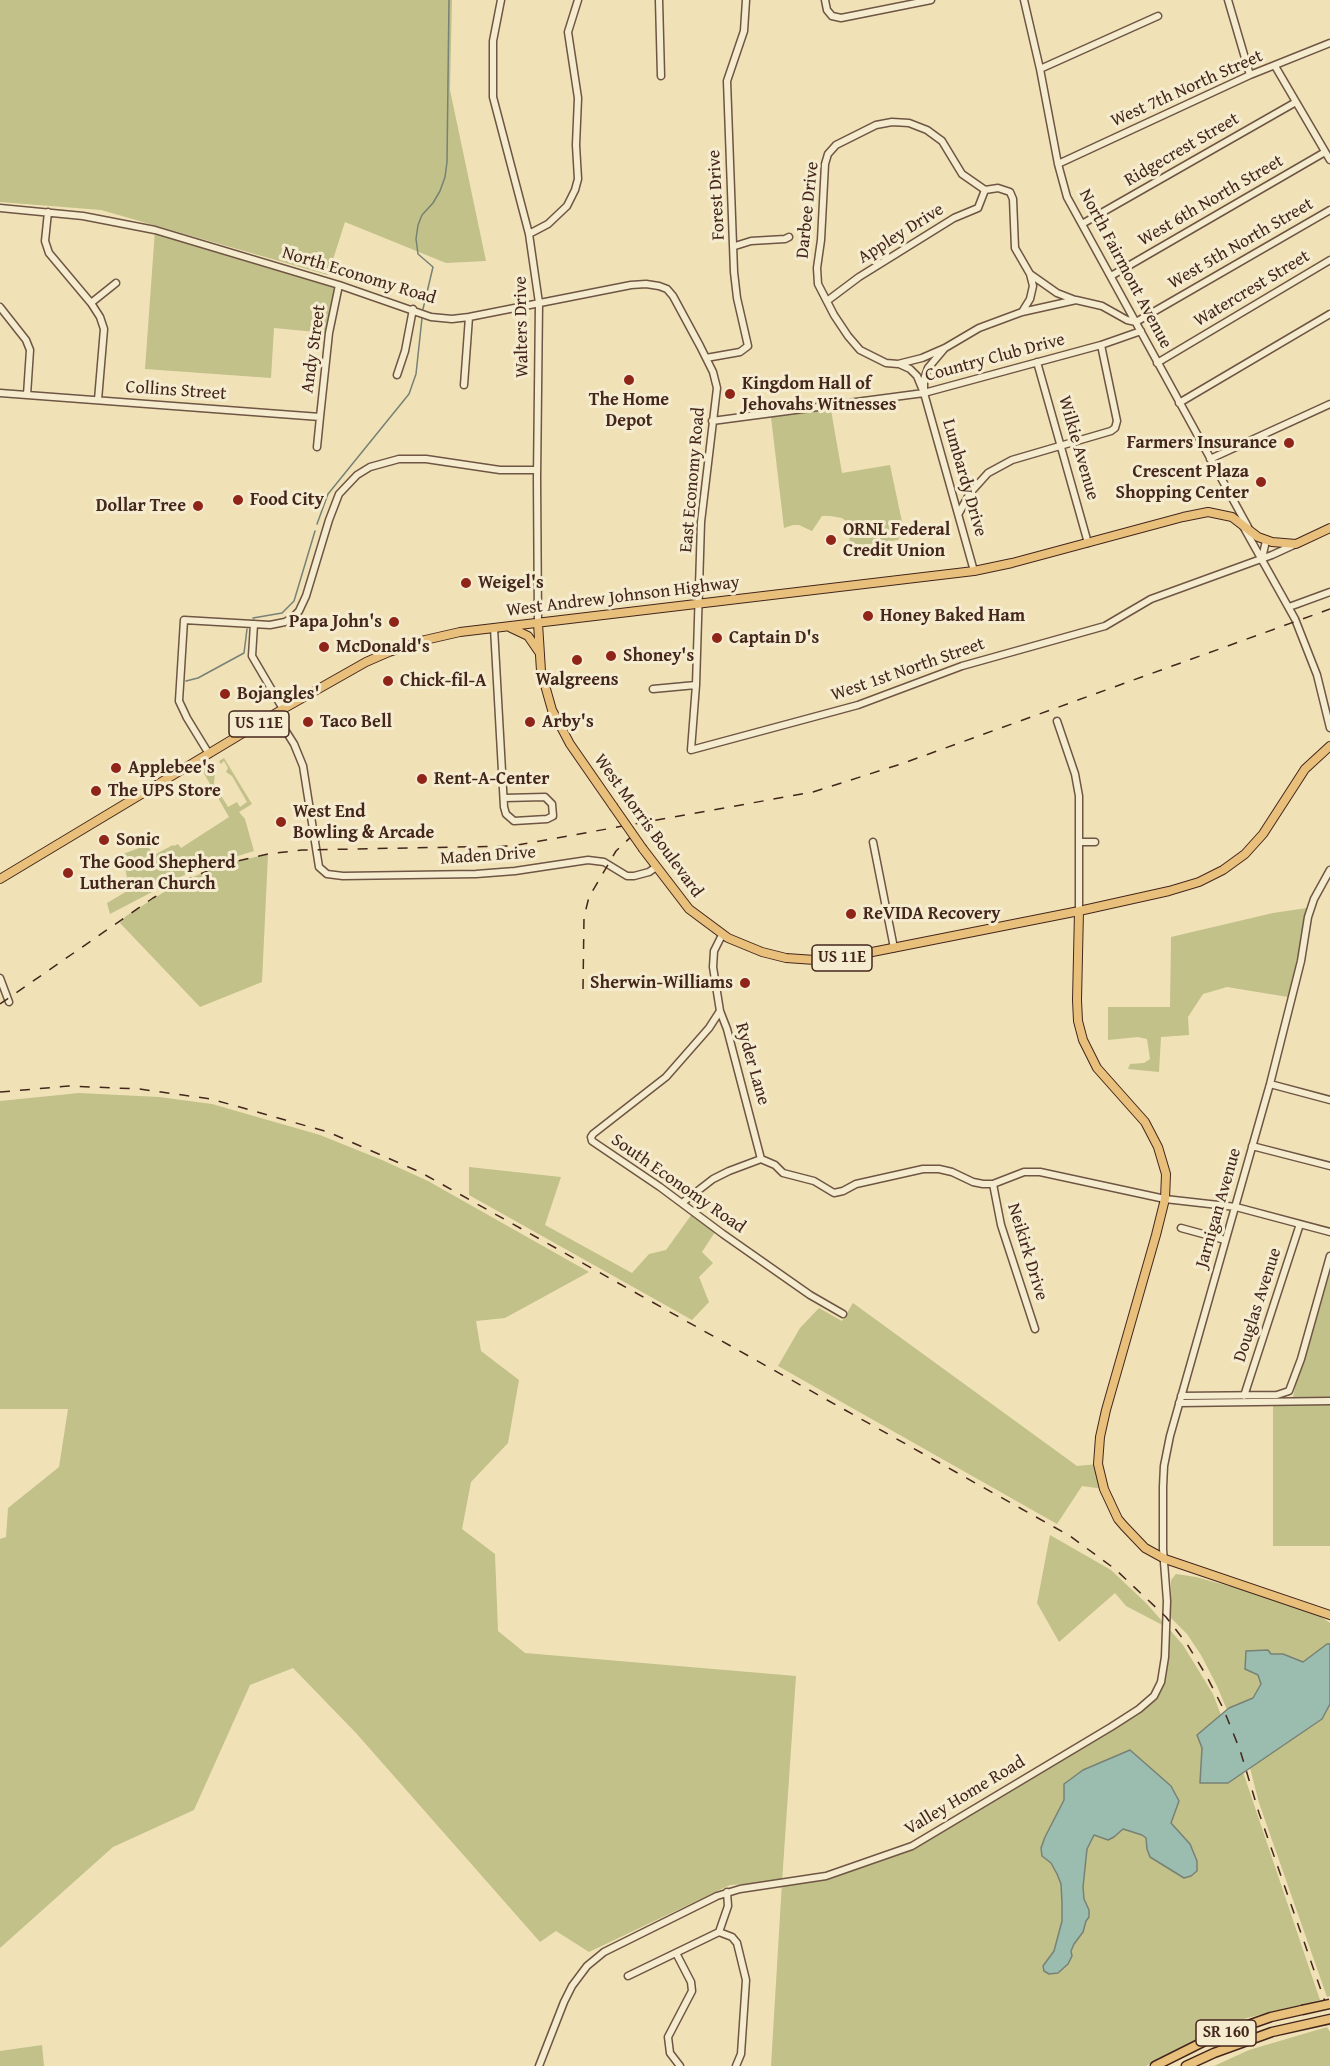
<!DOCTYPE html>
<html>
<head>
<meta charset="utf-8">
<style>
	body { margin:0 }
	canvas { display:block; background:#f0e1b7 }
</style>
</head>
<body>
<canvas width="1330" height="2066"></canvas>
<script>
const context = document.querySelector('canvas').getContext('2d');
context.lineJoin = 'round';
function paint(path, color) { context.fillStyle = color; context.fill(path, 'evenodd'); }
const poly = rows => new Path2D(rows.map(r => 'M' + r).join(''));
function trace(path, color, width, dash) { context.strokeStyle = color; context.lineWidth = width; context.lineCap = dash ? 'butt' : 'round'; context.setLineDash(dash || []); context.stroke(path); }
function drawText(font, color, halo, rows, align = 'center') {
  context.font = font + ' "Gentium Book Plus",serif'; context.lineWidth = 6; context.setLineDash([]); context.textBaseline = 'middle'; context.strokeStyle = halo; context.fillStyle = color; for (const [text, x, y, turn = 0] of rows) {
    context.save(); context.translate(x, y); context.rotate((+turn || 0) * Math.PI / 180); context.textAlign = isNaN(turn) ? turn : align; if (halo) context.strokeText(text, 0, 0); context.fillText(text, 0, 0); context.restore();
  }
}
paint(poly([
	[0,0,452,0,450,90,486,261,446,263,345,222,328,275,101,210,0,202],
	[155,230,217,249,217,253,335,288,326,333,274,328,271,378,145,369],
	[831,410,842,473,890,465,904,531,898,540,862,545,850,543,846,521,842,518,830,516,822,516,812,531,799,525,793,525,784,528,771,417],
	[224,758,252,804,239,812,245,819,254,851,196,869,110,914,107,903,129,890,123,854,147,845,154,855,173,845,174,846,178,844,181,848,229,817,202,770,212,764,215,772,214,784,228,807,237,802,240,807,247,802,232,776,226,772,228,768,224,761,221,764,219,761],
	[268,854,262,982,200,1007,120,923,126,916,180,882,225,864],
	[1307,908,1297,961,1288,997,1227,987,1203,994,1188,1017,1189,1035,1161,1037,1159,1072,1128,1069,1130,1064,1144,1063,1150,1059,1147,1039,1138,1037,1108,1040,1108,1007,1170,1007,1171,937,1273,913],
	[79,1093,159,1097,212,1104,320,1135,382,1160,428,1181,589,1272,505,1318,476,1321,481,1351,519,1380,508,1443,471,1482,462,1529,495,1554,498,1631,525,1653,796,1676,782,1882,826,1876,912,1846,1151,1701,1161,1682,1166,1627,1126,1606,1115,1593,1059,1642,1037,1603,1050,1535,1111,1570,1147,1604,1183,1645,1213,1694,1244,1775,1320,2000,1247,2018,1212,2032,1146,2066,771,2066,782,1882,730,1885,589,1952,556,1931,540,1942,356,1733,293,1668,250,1685,194,1810,113,1847,0,1948,0,1539,6,1537,8,1508,59,1467,68,1409,0,1409,0,1101],
	[469,1167,561,1177,545,1225,632,1273,649,1254,666,1250,692,1214,715,1232,702,1252,713,1263,699,1277,709,1302,692,1320,469,1195],
	[1330,1258,1330,1546,1273,1546,1273,1403,1292,1402,1301,1359],
	[853,1303,1077,1466,1098,1464,1104,1489,1082,1486,1057,1524,778,1366,800,1328,819,1308,842,1321],
	[1176,1574,1196,1577,1290,1603,1320,1616,1330,1623,1330,1644,1327,1644,1303,1662,1283,1654,1271,1654,1251,1673,1258,1675,1261,1684,1253,1698,1227,1710,1217,1686,1201,1655,1187,1634,1171,1618,1171,1580],
	[1330,1704,1330,1996,1327,1997,1259,1803,1250,1768,1322,1719],
	[1327,2027,1330,2032,1330,2066,1214,2066,1249,2050],
	[42,2045,44,2066,0,2066,0,2051]
]), '#c1c189');
const water = poly([
	[1327,1644,1330,1644,1330,1704,1322,1719,1228,1783,1200,1783,1202,1748,1197,1735,1229,1708,1253,1698,1261,1684,1258,1675,1245,1669,1246,1651,1268,1650,1271,1654,1283,1654,1303,1662,1327,1644],
	[1130,1750,1171,1786,1179,1801,1171,1823,1190,1844,1197,1861,1197,1871,1191,1876,1184,1878,1150,1857,1147,1849,1146,1838,1142,1835,1123,1829,1114,1837,1108,1840,1094,1835,1087,1849,1083,1887,1084,1899,1089,1910,1089,1917,1086,1921,1083,1932,1074,1944,1071,1951,1072,1956,1068,1964,1058,1973,1049,1974,1044,1971,1043,1966,1054,1951,1062,1921,1062,1903,1061,1884,1057,1874,1051,1863,1042,1856,1041,1848,1045,1837,1064,1800,1064,1784,1083,1770,1130,1750]
]);
paint(water, '#9abdb0');
trace(water, '#788175', 1.5);
trace(poly([
	[423,309,433,267,418,254,416,239,418,225,422,215,433,203,440,191,445,177,447,162,449,0],
	[317,524,328,494,409,394,416,374,422,318],
	[253,618,282,613,294,601,315,531],
	[186,681,198,678,244,653,247,629]
]), '#788175', 1.5);
const minor = poly([
	[501,0,493,41,493,97,529,234,539,303,537,478,538,623],
	[659,0,661,76],
	[825,0,827,10,832,16,841,18,931,0],
	[1024,0,1040,69,1058,164,1067,197,1248,527],
	[1228,0,1250,75],
	[1275,66,1330,160],
	[1040,69,1158,16],
	[1058,164,1250,75,1330,43],
	[0,208,83,216,155,230,339,285,431,317,452,319,469,317,631,285,646,284,659,286,667,289,673,296,700,346,713,372,717,388,701,522,696,685,691,750,858,705,962,666,1105,626,1151,599,1272,555,1296,544],
	[48,212,45,241,49,253,91,303,100,317,104,329,98,400],
	[1082,224,1296,102],
	[529,234,548,224,567,206,575,190,578,179,576,145,578,98,568,32,578,0],
	[735,246,751,241,785,239,789,237],
	[1030,274,1057,293,1075,300],
	[1111,276,1325,152],
	[827,301,859,277,954,218,978,208,985,190],
	[91,303,116,283],
	[0,307,26,340,30,350,27,395],
	[1022,312,1030,299,1033,286,1030,274,1015,248,1013,199,1010,192,998,188,985,190,962,174,942,141,927,130,909,123,892,122,876,125,836,145,828,154,825,164,821,240,817,268,818,284,834,315,848,336,860,350,886,363,898,364,922,358,945,348,979,328,1022,312,1076,300,1102,306,1127,320,1136,322],
	[1136,322,1330,210],
	[706,358,740,352,748,346,737,298,734,272,727,81,744,31,746,0],
	[1037,362,1088,543],
	[1157,363,1330,260],
	[899,364,910,369,917,376,924,393,974,571],
	[397,375,405,351,413,309],
	[464,385,469,317],
	[924,389,924,379,928,368,944,349],
	[0,393,320,417,317,447],
	[1179,403,1330,314],
	[320,417,329,333,339,285],
	[712,421,924,393,1101,345,1141,331],
	[1210,459,1330,404],
	[959,513,970,493,988,473,1012,460,1111,431,1115,428,1117,421,1101,345],
	[1243,526,1295,619,1317,675,1330,728],
	[1262,558,1266,541],
	[1289,607,1330,592],
	[254,624,252,656,283,709],
	[494,628,504,807,506,814,514,821,547,819,553,816,552,804,545,797,504,798],
	[653,689,696,685],
	[275,714,294,744,303,766,319,867,327,874,343,876,476,874,515,871,588,860,604,862,627,876,634,876,649,872,656,867],
	[1057,721,1075,774,1079,796,1079,911],
	[209,754,187,718,179,701,184,620,270,625,285,622,293,617,299,611,306,596,329,520,339,494,357,475,370,467,399,459,426,459,500,470,537,470],
	[873,842,894,948],
	[1080,842,1095,842],
	[722,935,714,951,713,967,720,1011,727,1029,761,1159],
	[0,978,9,1002],
	[720,1011,709,1028,666,1077,593,1134,591,1137,592,1141,660,1187,723,1234,810,1295,843,1314],
	[1270,1084,1330,1100],
	[1252,1146,1330,1166],
	[761,1159,775,1165,783,1173,814,1181,834,1193,843,1191,856,1184,923,1169,939,1169,952,1172,973,1182,983,1184,993,1184,1024,1172,1040,1172,1165,1199,1236,1207,1330,1232],
	[993,1184,1001,1225,1035,1329],
	[682,1203,713,1179,729,1171,761,1159],
	[1181,1228,1225,1240],
	[1181,1396,1277,1395,1289,1391,1301,1359,1330,1256],
	[1244,1396,1300,1224],
	[1179,1403,1330,1401],
	[719,1932,732,1937,737,1943,746,1980,741,2054,736,2066],
	[676,1953,691,1982,692,1991,668,2037,670,2053,680,2066],
	[628,1976,719,1932,728,1906,727,1892],
	[539,2066,564,2002,572,1986,587,1966,604,1952,717,1896,740,1889,826,1876,912,1846,1111,1727,1139,1709,1154,1696,1161,1682,1165,1657,1167,1601,1163,1549,1163,1487,1164,1466,1170,1436,1270,1084,1301,961,1308,917,1314,899,1330,870]
]);
const major = poly([
	[538,623,541,671,552,710,570,744,613,806],
	[511,628,528,636,539,652],
	[643,849,689,909,728,938,762,952,786,958,815,960,842,958,1079,911,1169,891,1199,882,1223,870,1245,854,1263,834,1305,769,1330,746],
	[0,879,283,709,366,662,389,652,425,640,460,632,974,571,1012,563,1183,517,1208,512,1232,517,1258,537,1272,542,1296,544,1330,528],
	[1079,911,1077,1000,1078,1021,1083,1040,1097,1068,1145,1122,1158,1147,1166,1174,1165,1199,1156,1235,1106,1410,1100,1437,1098,1464,1104,1489,1118,1519,1124,1526,1145,1548,1165,1559,1330,1615]
]);
const highway = poly([
	[1155,2066,1211,2038,1271,2017,1302,2010],
	[1186,2066,1214,2053,1272,2032,1330,2019]
]);
trace(minor, '#6f5543', 9);
trace(major, '#44261c', 10);
trace(highway, '#44261c', 11);
trace(minor, '#f5ecd0', 6);
trace(major, '#e8c07c', 8);
trace(highway, '#e8c07c', 8);
trace(poly([
	[583,989,584,917,589,897,616,851,634,834,649,826],
	[0,1004,153,898,180,882,225,864,268,854,302,850,512,846,813,792,901,764,1330,609],
	[0,1092,69,1086,139,1089,211,1099,328,1132,420,1172,1070,1536,1115,1569,1166,1617,1187,1644,1206,1675,1223,1708,1240,1750,1259,1813,1330,2016]
]), '#44261c', 1.5, [10, 10]);
const majorBridge = poly([
	[613,806,643,849]
]);
const highwayBridge = poly([
	[1302,2010,1330,2004]
]);
trace(majorBridge, '#44261c', 10, []);
trace(highwayBridge, '#44261c', 11, []);
trace(majorBridge, '#e8c07c', 8);
trace(highwayBridge, '#e8c07c', 8);
for (const [x, y, r, color] of [
	[629,380,6,"#8f2418"],
	[730,394,6,"#8f2418"],
	[1289,443,6,"#8f2418"],
	[1261,482,6,"#8f2418"],
	[238,500,6,"#8f2418"],
	[198,506,6,"#8f2418"],
	[831,540,6,"#8f2418"],
	[466,583,6,"#8f2418"],
	[868,616,6,"#8f2418"],
	[394,622,6,"#8f2418"],
	[717,638,6,"#8f2418"],
	[324,647,6,"#8f2418"],
	[611,656,6,"#8f2418"],
	[577,660,6,"#8f2418"],
	[388,681,6,"#8f2418"],
	[225,694,6,"#8f2418"],
	[308,722,6,"#8f2418"],
	[530,722,6,"#8f2418"],
	[116,768,6,"#8f2418"],
	[422,779,6,"#8f2418"],
	[96,791,6,"#8f2418"],
	[281,822,6,"#8f2418"],
	[104,840,6,"#8f2418"],
	[68,873,6,"#8f2418"],
	[851,914,6,"#8f2418"],
	[745,983,6,"#8f2418"]
]) { const dot = new Path2D(); dot.arc(x, y, r, 0, 2 * Math.PI); context.fillStyle = color; context.fill(dot); trace(dot, '#f5ecd0', 2); }
for (const [x, y, w] of [
	[259,724,60],
	[842,958,60],
	[1226,2033,60]
]) { const box = new Path2D(); box.roundRect(x - w / 2, y - 13, w, 26, 4.5); context.fillStyle = '#f5ecd0'; context.fill(box); trace(box, '#44261c', 1.5); }
drawText('bold 16px', '#44261c', null, [
	["US 11E",259,724],
	["US 11E",842,958],
	["SR 160",1226,2033]
]);
drawText('18px', '#44261c', '#f5ecd0', [
	["West 7th North Street",1187,89,-24],
	["Ridgecrest Street",1182,150,-30],
	["Forest Drive",717,195,-93],
	["West 6th North Street",1211,201,-30],
	["Darbee Drive",808,210,-84],
	["Appley Drive",901,234,-32],
	["West 5th North Street",1241,244,-30],
	["North Fairmont Avenue",1125,269,62],
	["North Economy Road",359,276,17],
	["Watercrest Street",1252,289,-31],
	["Walters Drive",522,327,-91],
	["Andy Street",314,349,-82],
	["Country Club Drive",995,358,-15],
	["Collins Street",176,391,4],
	["Wilkie Avenue",1078,448,74],
	["Lumbardy Drive",964,478,74],
	["East Economy Road",693,480,-85],
	["West Andrew Johnson Highway",623,597,-7],
	["West 1st North Street",908,670,-19],
	["West Morris Boulevard",648,826,54],
	["Maden Drive",488,856,-4],
	["Ryder Lane",752,1064,74],
	["South Economy Road",678,1184,35],
	["Jarnigan Avenue",1219,1208,-74],
	["Neikirk Drive",1027,1252,73],
	["Douglas Avenue",1258,1305,-72],
	["Valley Home Road",965,1796,-31]
]);
drawText('bold 18px', '#44261c', '#f5ecd0', [
	["Kingdom Hall of",742,384],
	["Jehovahs Witnesses",742,405],
	["The Home",629,400,"center"],
	["Depot",629,421,"center"],
	["Farmers Insurance",1277,443,"right"],
	["Crescent Plaza",1249,472,"right"],
	["Shopping Center",1249,493,"right"],
	["Food City",250,500],
	["Dollar Tree",186,506,"right"],
	["ORNL Federal",843,530],
	["Credit Union",843,551],
	["Weigel's",478,583],
	["Honey Baked Ham",880,616],
	["Papa John's",382,622,"right"],
	["Captain D's",729,638],
	["McDonald's",336,647],
	["Shoney's",623,656],
	["Walgreens",577,680,"center"],
	["Chick-fil-A",400,681],
	["Bojangles'",237,694],
	["Taco Bell",320,722],
	["Arby's",542,722],
	["Applebee's",128,768],
	["Rent-A-Center",434,779],
	["The UPS Store",108,791],
	["West End",293,812],
	["Bowling & Arcade",293,833],
	["Sonic",116,840],
	["The Good Shepherd",80,863],
	["Lutheran Church",80,884],
	["ReVIDA Recovery",863,914],
	["Sherwin-Williams",733,983,"right"]
], 'left');
</script>
</body>
</html>
